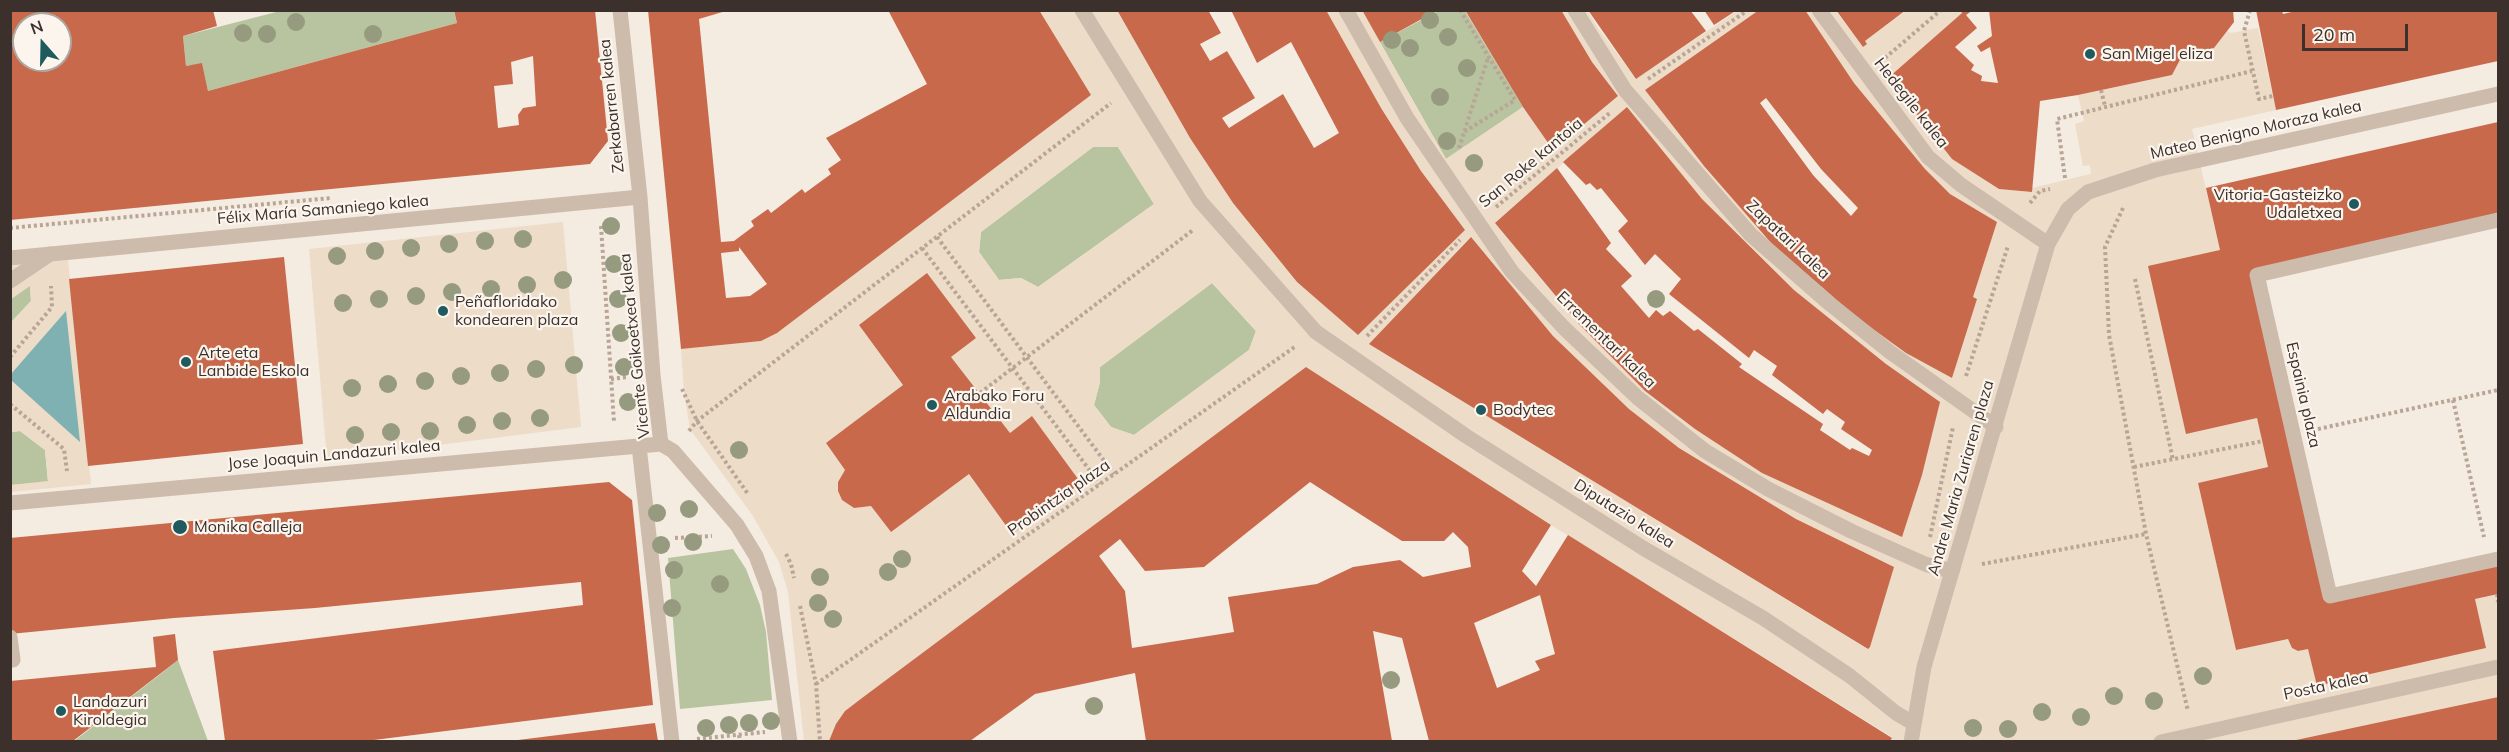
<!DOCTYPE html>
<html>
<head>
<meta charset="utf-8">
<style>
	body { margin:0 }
	#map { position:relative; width:2509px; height:752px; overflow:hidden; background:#f4ebe1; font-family:Mulish,sans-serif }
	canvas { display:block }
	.frame { position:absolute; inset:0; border:12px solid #3b302b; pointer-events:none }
	.north { position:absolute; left:12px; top:12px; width:60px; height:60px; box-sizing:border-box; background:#fbf5ee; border:2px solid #aea6a0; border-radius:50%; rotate:340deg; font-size:16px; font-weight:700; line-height:24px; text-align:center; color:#3b302b }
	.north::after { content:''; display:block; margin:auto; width:21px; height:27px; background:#1f5a5e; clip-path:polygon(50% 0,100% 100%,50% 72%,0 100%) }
	.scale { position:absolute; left:2302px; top:24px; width:106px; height:27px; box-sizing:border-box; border:3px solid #3b302b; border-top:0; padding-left:8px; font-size:18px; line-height:21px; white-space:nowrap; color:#3b302b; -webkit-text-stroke:4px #fbf5ee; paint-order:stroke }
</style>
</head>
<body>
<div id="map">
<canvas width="2509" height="752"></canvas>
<div class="frame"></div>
<div class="north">N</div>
<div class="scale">20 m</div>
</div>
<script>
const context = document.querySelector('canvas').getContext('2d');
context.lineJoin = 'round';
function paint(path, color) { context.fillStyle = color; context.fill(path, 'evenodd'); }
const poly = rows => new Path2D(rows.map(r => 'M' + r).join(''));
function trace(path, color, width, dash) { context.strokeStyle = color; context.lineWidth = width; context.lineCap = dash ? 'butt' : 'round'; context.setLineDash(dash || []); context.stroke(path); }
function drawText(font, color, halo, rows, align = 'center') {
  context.font = font + ' Mulish,sans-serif'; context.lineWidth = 4.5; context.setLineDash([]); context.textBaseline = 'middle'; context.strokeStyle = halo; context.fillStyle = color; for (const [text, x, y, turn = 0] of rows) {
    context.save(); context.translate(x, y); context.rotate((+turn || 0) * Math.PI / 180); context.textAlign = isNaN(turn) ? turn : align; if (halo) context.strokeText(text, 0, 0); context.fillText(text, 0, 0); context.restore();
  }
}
paint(poly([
	[284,10,454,11,457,23,208,91,202,64,186,66,183,36],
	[1438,11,1465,11,1523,107,1446,159,1380,42],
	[1093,147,1118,147,1154,204,1038,287,1021,278,999,280,979,252,981,232],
	[1212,283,1256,331,1249,350,1134,435,1111,427,1094,405,1100,382,1100,367],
	[30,285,31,301,11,323,11,299],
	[20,431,45,450,48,482,11,485,10,432],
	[733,549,746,569,760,605,766,632,772,700,680,709,668,558],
	[178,660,208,741,73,742,158,676]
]), '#b8c4a0');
paint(poly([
	[1759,10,1645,90,1700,161,1772,244,1906,353,1952,378,1977,299,1973,297,1997,222,1950,194,1925,169,1849,77,1805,11,1836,11,1863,47,1867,44,1865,41,1906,11,1961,11,1962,13,1888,78,1952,159,1999,189,2032,192,2032,188,2091,174,2090,165,2083,166,2075,124,2084,121,2078,95,2172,75,2182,56,2214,48,2227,31,2231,33,2258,28,2276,110,2192,129,2220,250,2186,434,2257,418,2268,467,2198,483,2236,650,2288,639,2292,648,2298,651,2308,649,2317,686,2486,648,2475,599,2498,594,2498,697,2291,741,1890,741,1892,737,1551,525,1306,367,862,698,845,711,830,741,804,741,788,592,779,562,753,516,690,429,684,392,681,349,761,341,1091,95,1039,11,1117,11,1190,138,1233,203,1297,282,1358,335,1465,230,1421,171,1381,108,1326,11,1362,11,1446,159,1523,107,1553,150,1618,96,1592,62,1561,11,1588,11,1598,28,1636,79,1737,11],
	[1627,107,1702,199,1794,290,1886,364,1902,536,1762,473,1695,429,1645,391,1580,325,1495,223],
	[1093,147,1118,147,1154,204,1038,287,1021,278,999,280,979,252,981,232],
	[1470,237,1553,336,1629,409,1679,448,1796,519,1893,567,1870,647,1867,649,1370,344],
	[927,274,976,338,951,357,1010,433,1032,416,1081,483,1012,534,969,474,891,532,871,506,854,508,842,500,838,491,838,482,845,470,826,443,903,385,859,325],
	[1212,283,1256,331,1249,350,1134,435,1111,427,1094,405,1100,382,1100,367],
	[563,222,581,427,327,459,309,249],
	[68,260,91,484,11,492,11,485,48,481,45,450,20,431,11,432,10,323,31,301,30,286,11,299,11,266]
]), '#ecdcc8');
paint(poly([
	[66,311,80,442,11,380,11,374]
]), '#7fb0b2');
paint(poly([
	[10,10,213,10,217,26,183,36,186,66,202,63,208,91,457,23,454,10,595,10,608,141,590,164,10,220],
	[24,24,60,24,60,60,24,60],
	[533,56,536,106,523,108,518,115,519,125,498,128,494,86,513,84,511,62],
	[648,10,729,10,699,19,721,242,734,241,754,226,751,221,768,209,771,213,802,189,805,193,831,174,828,169,841,160,826,138,927,84,888,10,1039,10,1091,95,777,333,761,341,681,349],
	[739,247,767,284,750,296,726,298,721,253,739,251],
	[1117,10,1208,10,1221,33,1200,44,1210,61,1227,51,1255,98,1222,118,1229,128,1283,94,1314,148,1339,133,1291,42,1257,63,1231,10,1326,10,1381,108,1421,171,1465,230,1358,335,1297,282,1233,203,1190,138],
	[1362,10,1438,10,1380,42],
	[1465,10,1561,10,1592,62,1618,96,1553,150,1523,107],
	[1588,10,1690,10,1706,31,1636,79],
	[1704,10,1737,10,1714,25],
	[1759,10,1805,10,1854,83,1925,169,1950,194,1997,222,1973,297,1977,299,1952,378,1906,353,1855,316,1772,244,1704,166,1645,90],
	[1766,98,1821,169,1858,208,1851,216,1813,175,1760,103],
	[1836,10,1906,10,1865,41,1867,44,1863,47],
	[1961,10,1973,10,1966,15,1977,28,1955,47,1974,65,1971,70,1982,76,1981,81,1998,83,1990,47,1981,52,1977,46,1992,36,1989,10,2233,10,2234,22,2214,48,2182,56,2172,75,2078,95,2040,101,2032,192,1999,189,1952,159,1888,78,1962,13],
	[2256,10,2282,10,2283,14,2300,10,2498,10,2498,61,2276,110],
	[1627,107,1702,199,1794,290,1886,364,1940,402,1922,475,1902,537,1762,473,1695,429,1645,391,1580,325,1495,223,1557,168,1611,243,1606,249,1632,276,1621,286,1649,318,1656,310,1663,316,1670,311,1694,331,1698,329,1742,364,1739,367,1823,424,1820,430,1850,450,1852,448,1869,456,1872,450,1841,429,1845,422,1827,409,1823,414,1772,375,1777,366,1754,350,1749,358,1669,294,1681,279,1655,254,1645,265,1618,231,1628,221,1601,188,1597,190,1590,183,1586,185,1563,162],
	[2498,122,2498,220,2257,275,2330,596,2498,559,2498,594,2475,599,2486,648,2317,686,2308,649,2298,651,2292,648,2288,639,2236,650,2198,483,2268,467,2257,418,2186,434,2148,266,2220,250,2206,188],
	[1471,237,1553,336,1629,409,1679,448,1796,519,1894,567,1870,647,1868,649,1369,344],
	[284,257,303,444,88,466,69,279],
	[927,273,976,338,951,357,1010,433,1032,416,1081,483,1012,534,969,474,891,532,871,506,854,508,842,500,838,491,838,482,845,470,826,443,903,385,859,325],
	[1306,367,1551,525,1522,571,1536,586,1568,535,1892,738,1890,741,1429,741,1402,638,1373,631,1392,741,1146,741,1135,673,1035,694,970,741,829,741,836,724,845,711,862,698],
	[1310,482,1402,541,1444,541,1453,532,1468,547,1471,567,1423,577,1400,560,1353,567,1317,584,1228,597,1234,632,1132,648,1125,591,1099,556,1120,539,1145,571,1204,567],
	[1540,595,1555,654,1535,661,1540,670,1497,688,1474,623],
	[609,482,632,500,653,705,366,741,225,741,213,651,583,605,581,582,315,608,174,618,10,634,10,538],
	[175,634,178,660,73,741,10,741,10,681,156,667,153,637],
	[2498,697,2498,741,2296,741,2296,740],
	[655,723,658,741,518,741,518,740]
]), '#c8694b');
trace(poly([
	[1460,10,1515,100,1464,132],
	[2250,10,2244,31,2259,99,2273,96],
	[1885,58,1941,10],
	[1648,79,1748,10],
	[2101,90,2105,106],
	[1459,148,1488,58],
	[2065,178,2057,119,2252,71],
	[2030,203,2040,191,2050,189],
	[1496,207,1611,112],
	[2123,208,2105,247,2109,335,2146,534,2188,711],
	[601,226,614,422],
	[10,228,331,198],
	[937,237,1114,474],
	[922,248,1100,484],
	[2135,279,2173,460],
	[1367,336,1460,240],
	[10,357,52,307,51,286],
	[1966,376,2008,246],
	[611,379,628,377],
	[682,389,697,421,748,494],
	[980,393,1193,230],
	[2453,400,2484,537],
	[10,404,64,449,67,471],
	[2318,429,2498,390],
	[689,431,697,421,1111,103],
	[2134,467,2263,441],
	[1930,537,1953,427],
	[675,538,712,536],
	[786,554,791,564,794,578],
	[1982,564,2146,534],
	[2497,594,2498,602],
	[800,606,816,684,820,742],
	[816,684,1296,346],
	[739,735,740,742],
	[697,739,765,732]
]), '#b9a596', 4, [3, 3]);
trace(poly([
	[10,281,50,254],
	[10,637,13,660,10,660]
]), '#cdbbac', 15);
trace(poly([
	[620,10,640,197,653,375,661,444,673,451,737,525,756,556,769,591,790,742],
	[1082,10,1200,201,1316,332,1466,436,1643,548,1763,618,1850,676,1896,713,1913,723],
	[1346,10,1407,118,1512,272,1564,328,1638,398,1705,451,1768,489,1851,531,1925,564,1941,569,1953,569],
	[1575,10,1625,90,1751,235,1830,304,1890,352,1996,427],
	[1819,10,1928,157,1961,185,2048,244],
	[2498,220,2257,275,2330,596,2498,559],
	[10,258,640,197],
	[639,446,672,742],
	[10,503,661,444],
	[1911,742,1924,667,2048,244,2068,209,2088,192,2155,170,2498,94],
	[2161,742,2498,667]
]), '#cdbbac', 15);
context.fillStyle = '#969b7f';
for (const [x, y] of [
	[1430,20],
	[296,22],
	[243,33],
	[267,34],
	[373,34],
	[1448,37],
	[1392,40],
	[1410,48],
	[1467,68],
	[1440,97],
	[1447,141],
	[1474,163],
	[611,226],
	[523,239],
	[485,241],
	[449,244],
	[411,248],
	[375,251],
	[337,256],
	[614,264],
	[563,280],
	[527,285],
	[491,289],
	[452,292],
	[416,296],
	[379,299],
	[618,299],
	[1656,299],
	[343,303],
	[621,333],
	[574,365],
	[624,367],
	[536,369],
	[500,373],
	[461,376],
	[425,381],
	[388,384],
	[352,388],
	[628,402],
	[540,418],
	[502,421],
	[467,425],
	[430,431],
	[391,432],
	[355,435],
	[739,450],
	[689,509],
	[657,513],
	[693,542],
	[661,545],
	[902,559],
	[674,570],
	[888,572],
	[820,577],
	[720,584],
	[818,603],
	[672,608],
	[833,619],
	[2203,676],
	[1391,680],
	[2114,696],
	[2154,701],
	[1094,706],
	[2042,712],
	[2081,717],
	[771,721],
	[749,723],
	[729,725],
	[706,728],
	[1973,728],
	[2008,729]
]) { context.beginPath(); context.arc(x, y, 9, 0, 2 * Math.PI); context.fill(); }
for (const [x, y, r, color] of [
	[2090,54,6,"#1f5a5e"],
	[2354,204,6,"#1f5a5e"],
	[443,311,6,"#1f5a5e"],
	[186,362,6,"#1f5a5e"],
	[932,405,6,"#1f5a5e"],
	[1481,410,6,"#1f5a5e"],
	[180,527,8,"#1f5a5e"],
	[61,711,6,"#1f5a5e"]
]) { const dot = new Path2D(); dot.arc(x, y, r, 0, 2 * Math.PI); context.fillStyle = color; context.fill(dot); trace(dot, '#fbf5ee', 2); }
drawText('16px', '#3b302b', '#fbf5ee', [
	["San Migel eliza",2102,54],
	["Vitoria-Gasteizko",2342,195,"right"],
	["Udaletxea",2342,213,"right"],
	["Peñafloridako",455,302],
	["kondearen plaza",455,320],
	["Arte eta",198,353],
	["Lanbide Eskola",198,371],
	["Arabako Foru",944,396],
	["Aldundia",944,414],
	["Bodytec",1493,410],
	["Monika Calleja",194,527],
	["Landazuri",73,702],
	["Kiroldegia",73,720]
], 'left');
drawText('16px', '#3b302b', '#fbf5ee', [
	["Hedegile kalea",1911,103,52],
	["Zerkabarren kalea",612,106,-96],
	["Mateo Benigno Moraza kalea",2256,130,-13],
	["San Roke kantoia",1531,163,-40],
	["Félix María Samaniego kalea",323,210,-5],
	["Zapatari kalea",1788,240,43],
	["Errementari kalea",1606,340,44],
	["Vicente Goikoetxea kalea",635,346,-96],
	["Espainia plaza",2303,395,77],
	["Jose Joaquin Landazuri kalea",334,455,-5],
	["Andre Maria Zuriaren plaza",1961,478,-74],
	["Probintzia plaza",1059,498,-35],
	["Diputazio kalea",1624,514,32],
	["Posta kalea",2326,686,-12]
]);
</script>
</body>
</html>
